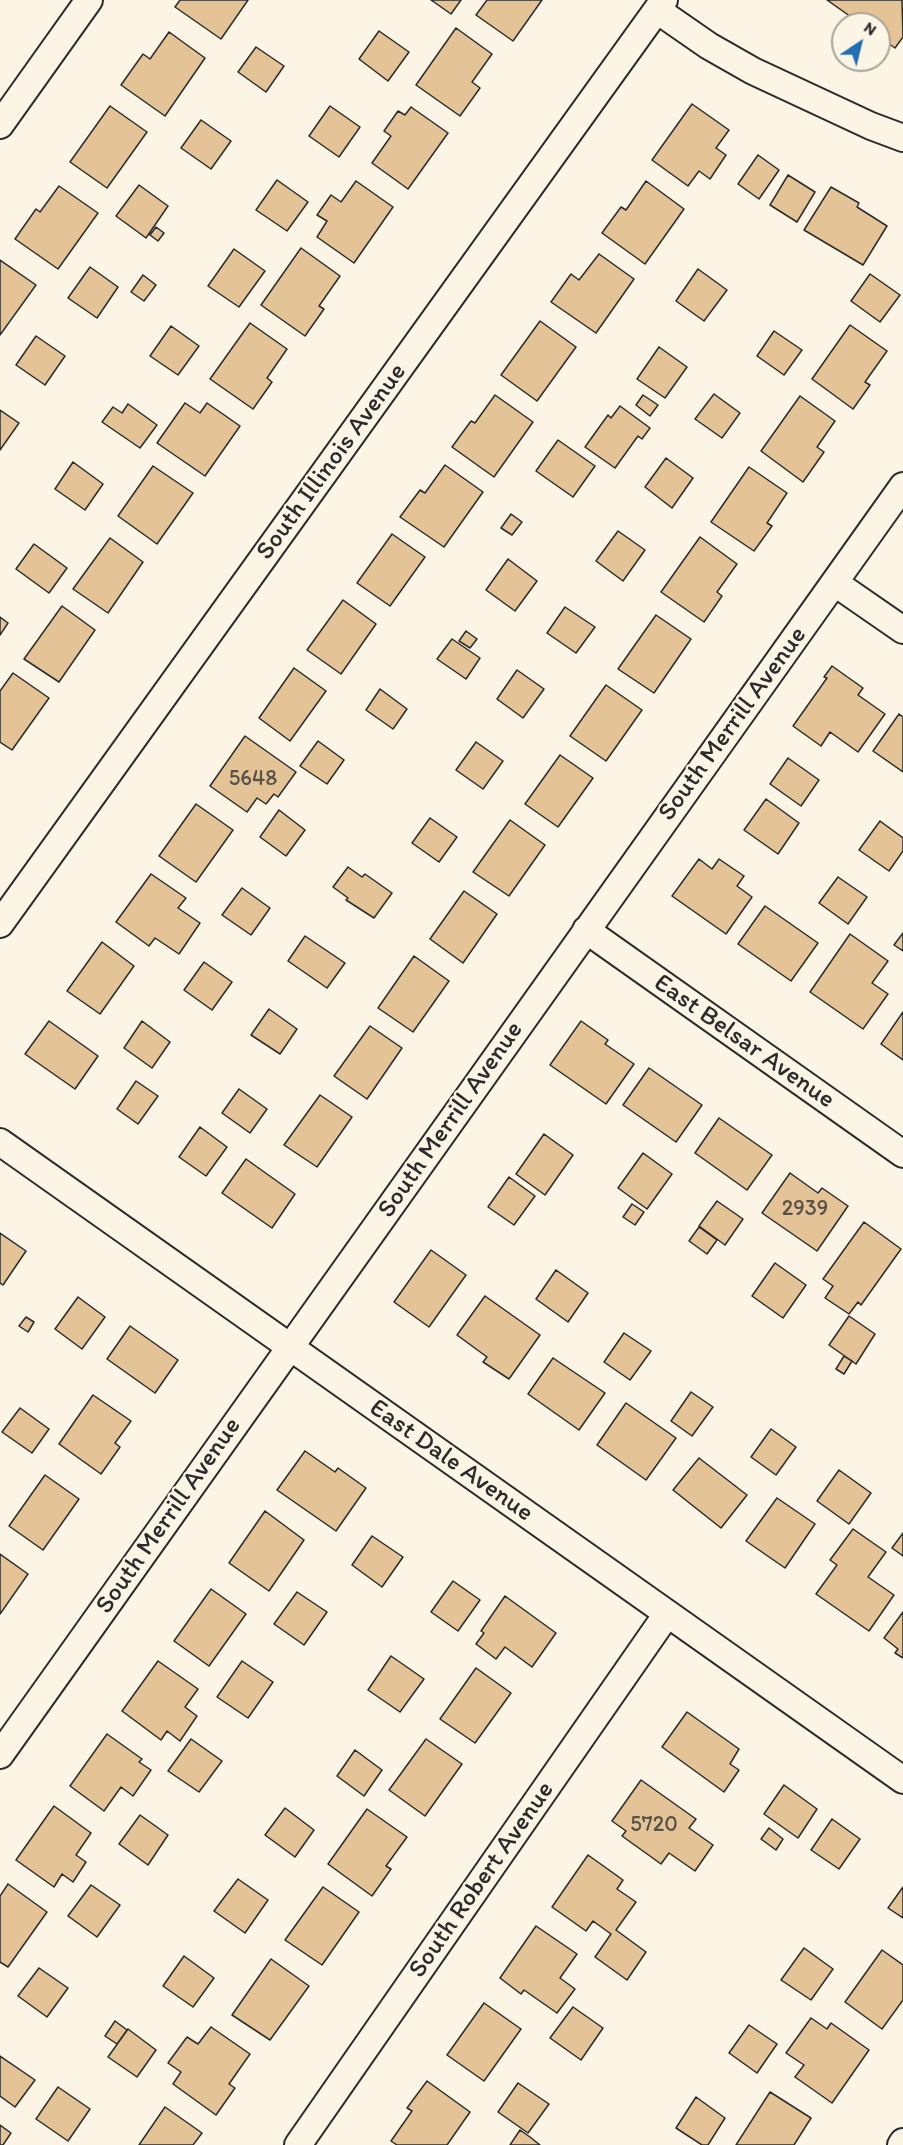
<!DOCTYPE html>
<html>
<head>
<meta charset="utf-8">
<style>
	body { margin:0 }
	#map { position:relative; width:903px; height:2145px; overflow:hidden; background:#fcf5e5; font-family:Itim,sans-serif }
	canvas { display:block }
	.north { position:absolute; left:831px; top:12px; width:60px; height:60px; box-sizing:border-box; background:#fcf5e5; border:2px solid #a8a49b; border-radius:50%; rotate:35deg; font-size:16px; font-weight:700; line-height:24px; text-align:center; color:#2b2b2b }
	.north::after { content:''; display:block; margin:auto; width:21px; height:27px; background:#1f6fb2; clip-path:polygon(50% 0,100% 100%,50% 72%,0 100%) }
</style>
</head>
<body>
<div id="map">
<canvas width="903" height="2145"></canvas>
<div class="north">N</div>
</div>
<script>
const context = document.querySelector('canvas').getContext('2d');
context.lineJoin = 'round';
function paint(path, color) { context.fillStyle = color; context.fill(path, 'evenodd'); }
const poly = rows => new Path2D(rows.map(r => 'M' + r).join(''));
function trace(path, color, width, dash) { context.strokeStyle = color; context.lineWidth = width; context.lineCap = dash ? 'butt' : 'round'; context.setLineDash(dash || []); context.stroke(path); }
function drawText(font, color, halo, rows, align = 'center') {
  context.font = font + ' Itim,sans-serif'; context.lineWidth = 4.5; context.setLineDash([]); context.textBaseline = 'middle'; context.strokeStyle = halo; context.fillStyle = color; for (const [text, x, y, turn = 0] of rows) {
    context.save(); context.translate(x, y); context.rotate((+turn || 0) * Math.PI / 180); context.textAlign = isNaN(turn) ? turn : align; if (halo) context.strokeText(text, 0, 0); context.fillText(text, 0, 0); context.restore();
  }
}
const building = poly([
	[180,0,248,0,221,39,175,7,180,0],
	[431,0,461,0,451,14,431,0],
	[487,0,542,0,513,41,476,15,487,0],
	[827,0,902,0,903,37,895,48,879,37,879,24,861,24,827,0],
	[456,28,492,54,472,82,480,88,460,116,416,85,456,28],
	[379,31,409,52,388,81,359,59,379,31],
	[169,32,205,58,165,116,121,85,143,54,150,59,169,32],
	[256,47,284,66,266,92,238,72,256,47],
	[692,104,729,130,716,148,726,155,710,179,699,171,688,186,652,160,692,104],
	[110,106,147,132,107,188,70,162,110,106],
	[330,106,360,127,339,157,309,136,330,106],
	[411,107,448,133,408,189,372,163,391,136,384,131,398,111,405,115,411,107],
	[201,120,231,141,211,169,181,148,201,120],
	[758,155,779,170,759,199,738,184,758,155],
	[788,175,815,192,797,222,770,205,788,175],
	[277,180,308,202,287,231,256,210,277,180],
	[356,181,393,207,354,263,317,237,327,221,317,215,331,195,341,202,356,181],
	[646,181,684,209,645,264,602,233,621,207,626,210,646,181],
	[139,185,168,206,146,238,116,216,139,185],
	[59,186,98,213,58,269,15,239,36,209,40,212,59,186],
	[831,187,859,203,857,207,887,226,863,265,804,230,831,187],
	[156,227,164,233,158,241,150,235,156,227],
	[301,248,340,276,319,306,324,309,305,336,261,305,301,248],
	[234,249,265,271,239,307,208,286,234,249],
	[599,254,634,279,596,333,551,302,571,274,579,280,599,254],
	[0,260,36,285,0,335,0,260],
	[90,267,118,287,97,318,68,298,90,267],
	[698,269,727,290,704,321,676,301,698,269],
	[870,274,900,295,880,322,851,301,870,274],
	[143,275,156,285,144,301,131,292,143,275],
	[540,321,576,347,537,401,501,375,540,321],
	[250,323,287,349,267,378,272,382,253,409,210,379,250,323],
	[850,325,887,351,865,382,870,385,853,409,812,379,850,325],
	[171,326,199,346,178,375,150,356,171,326],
	[774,331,802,350,784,375,757,356,774,331],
	[36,336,65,356,45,385,16,365,36,336],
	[659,347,687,367,665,398,637,379,659,347],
	[714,394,740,413,722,438,695,419,714,394],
	[495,395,533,422,494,477,452,447,471,421,475,423,495,395],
	[643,395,658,405,650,416,636,405,643,395],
	[800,396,835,421,817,447,824,452,803,482,761,451,800,396],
	[185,403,200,413,207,403,240,426,205,476,157,443,185,403],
	[128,404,157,425,140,448,102,422,113,407,122,413,128,404],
	[620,406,650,428,642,439,638,436,615,468,585,447,608,415,611,418,620,406],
	[0,410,19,423,0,450,0,410],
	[558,440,595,466,573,497,536,471,558,440],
	[666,458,693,478,672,508,645,487,666,458],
	[73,462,103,484,85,510,55,489,73,462],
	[445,465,483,492,444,547,400,517,420,490,425,493,445,465],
	[153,466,193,493,157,544,118,516,153,466],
	[749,467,787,493,767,523,772,526,754,551,711,522,749,467],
	[511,514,522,522,512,535,501,528,511,514],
	[618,531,645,550,623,581,596,561,618,531],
	[392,534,425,557,390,606,357,583,392,534],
	[700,537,737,564,717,592,722,596,704,622,661,592,700,537],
	[110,538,143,562,108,613,73,589,110,538],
	[34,544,67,568,49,593,16,569,34,544],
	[508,559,537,581,515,611,486,590,508,559],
	[343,600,376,624,341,674,307,650,343,600],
	[62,606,95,630,59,682,24,659,62,606],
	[565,607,595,627,576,653,547,633,565,607],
	[656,615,691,639,654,693,618,669,656,615],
	[0,617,8,623,0,635,0,617],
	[466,631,477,639,470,648,459,641,466,631],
	[452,639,480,658,466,679,437,659,452,639],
	[832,666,863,688,858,695,885,714,858,752,830,732,821,746,793,726,827,678,824,677,832,666],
	[294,668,326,691,290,741,259,718,294,668],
	[517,670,544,689,523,718,497,699,517,670],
	[13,673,49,698,12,750,0,742,0,691,13,673],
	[606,685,642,710,606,761,570,736,606,685],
	[380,689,407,709,393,729,366,710,380,689],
	[899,714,903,717,903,772,873,751,899,714],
	[245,736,296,772,278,797,274,794,266,804,257,798,247,812,210,786,245,736],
	[318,741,344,760,327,784,300,766,318,741],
	[476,742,503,761,483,789,456,770,476,742],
	[560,755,593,778,558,827,525,804,560,755],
	[788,758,819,780,801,806,770,784,788,758],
	[766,799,799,823,778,854,744,830,766,799],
	[196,804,233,830,196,882,159,856,196,804],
	[279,810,305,830,286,856,260,837,279,810],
	[430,818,457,837,439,862,412,843,430,818],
	[510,820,545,845,509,896,473,872,510,820],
	[880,821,903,838,903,851,889,871,859,850,880,821],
	[699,859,712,869,719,859,744,876,737,886,752,897,726,934,672,896,699,859],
	[348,867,362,877,365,874,392,893,374,918,346,900,348,898,333,887,348,867],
	[151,874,186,898,178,908,200,923,179,954,155,938,149,946,116,922,151,874],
	[838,877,867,897,848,924,819,903,838,877],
	[242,888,270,908,251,935,222,915,242,888],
	[464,891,497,914,463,963,430,939,464,891],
	[765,906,818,943,791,981,738,944,765,906],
	[903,933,903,951,894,945,903,933],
	[850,934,888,961,872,983,888,994,863,1029,810,992,850,934],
	[305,936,345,963,327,988,288,961,305,936],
	[102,942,134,966,100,1014,67,991,102,942],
	[414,956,449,981,413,1032,378,1008,414,956],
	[204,962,232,982,212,1010,184,990,204,962],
	[269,1009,297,1029,280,1054,251,1035,269,1009],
	[903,1012,903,1060,881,1044,903,1012],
	[49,1021,98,1056,75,1089,25,1054,49,1021],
	[142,1021,170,1042,152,1068,124,1048,142,1021],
	[581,1021,608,1040,605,1044,634,1064,606,1104,550,1065,581,1021],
	[370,1026,402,1048,367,1099,334,1076,370,1026],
	[649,1068,702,1105,676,1142,623,1105,649,1068],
	[136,1081,158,1096,138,1124,117,1109,136,1081],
	[239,1089,267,1109,250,1133,222,1113,239,1089],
	[320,1095,352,1117,317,1167,284,1145,320,1095],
	[719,1118,772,1155,747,1190,695,1153,719,1118],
	[200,1127,227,1147,206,1176,179,1157,200,1127],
	[544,1134,573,1155,545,1195,516,1174,544,1134],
	[643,1153,672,1174,647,1209,618,1188,643,1153],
	[246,1159,295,1194,272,1228,222,1193,246,1159],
	[790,1173,818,1193,822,1188,848,1206,817,1251,762,1213,790,1173],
	[509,1177,535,1196,514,1225,488,1207,509,1177],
	[717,1201,743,1219,725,1245,699,1226,717,1201],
	[632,1204,644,1212,635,1225,623,1217,632,1204],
	[864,1222,901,1249,861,1305,858,1302,849,1314,825,1298,833,1286,823,1279,864,1222],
	[699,1227,717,1240,707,1254,689,1241,699,1227],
	[0,1233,26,1251,3,1285,0,1283,0,1233],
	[431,1250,466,1275,429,1327,394,1302,431,1250],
	[775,1263,806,1285,783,1318,752,1296,775,1263],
	[556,1270,588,1293,568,1322,536,1299,556,1270],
	[485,1296,540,1335,509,1379,483,1362,487,1357,457,1335,485,1296],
	[78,1297,105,1317,82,1349,55,1329,78,1297],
	[849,1316,875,1334,856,1364,829,1345,849,1316],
	[26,1317,34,1322,28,1332,19,1326,26,1317],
	[130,1326,178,1360,155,1393,107,1359,130,1326],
	[624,1333,651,1351,630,1380,604,1362,624,1333],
	[844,1356,852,1361,844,1374,836,1369,844,1356],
	[553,1358,605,1393,579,1430,528,1394,553,1358],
	[691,1392,713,1407,692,1436,671,1421,691,1392],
	[93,1395,131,1421,115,1443,120,1447,101,1474,59,1444,93,1395],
	[626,1403,676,1438,646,1480,597,1445,626,1403],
	[20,1408,49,1429,32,1453,2,1432,20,1408],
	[771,1429,796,1447,776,1475,751,1457,771,1429],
	[305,1451,335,1472,338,1468,366,1488,336,1531,277,1490,305,1451],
	[699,1458,747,1495,721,1528,673,1490,699,1458],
	[839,1470,871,1493,849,1524,817,1501,839,1470],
	[45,1475,79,1499,43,1550,9,1526,45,1475],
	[777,1498,815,1524,785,1568,746,1541,777,1498],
	[265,1511,304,1540,269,1591,229,1563,265,1511],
	[853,1529,886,1552,868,1577,894,1595,869,1631,816,1594,837,1565,830,1560,853,1529],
	[903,1533,903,1556,892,1548,903,1533],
	[372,1536,403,1557,382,1587,352,1565,372,1536],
	[0,1554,28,1574,0,1614,0,1554],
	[453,1581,480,1600,458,1631,431,1612,453,1581],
	[211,1589,246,1614,209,1666,174,1641,211,1589],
	[297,1592,327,1612,304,1645,274,1624,297,1592],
	[505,1596,556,1633,532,1667,505,1647,496,1659,476,1644,484,1633,481,1631,505,1596],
	[903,1612,903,1658,895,1653,898,1649,884,1638,903,1612],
	[391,1656,424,1679,400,1712,368,1690,391,1656],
	[158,1661,198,1689,185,1707,197,1716,180,1741,167,1731,161,1740,122,1711,158,1661],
	[242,1661,273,1682,248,1718,217,1697,242,1661],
	[476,1668,511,1693,475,1743,440,1719,476,1668],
	[687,1712,739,1749,730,1764,739,1770,724,1792,662,1747,687,1712],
	[107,1734,142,1759,139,1762,151,1770,133,1796,121,1787,104,1811,70,1786,107,1734],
	[191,1739,222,1761,199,1792,168,1771,191,1739],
	[426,1739,462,1764,425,1816,389,1790,426,1739],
	[355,1750,382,1770,364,1796,337,1776,355,1750],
	[641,1780,696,1819,689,1828,713,1845,695,1871,669,1853,661,1864,622,1836,626,1831,612,1821,641,1780],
	[784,1785,817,1809,798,1838,764,1814,784,1785],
	[54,1806,91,1833,76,1855,86,1862,73,1882,62,1874,54,1887,16,1860,54,1806],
	[285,1808,314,1830,295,1857,265,1835,285,1808],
	[367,1809,407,1837,386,1866,391,1869,372,1896,328,1864,367,1809],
	[140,1815,168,1835,148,1865,119,1844,140,1815],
	[832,1819,860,1839,839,1869,811,1850,832,1819],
	[769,1828,783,1839,776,1850,761,1839,769,1828],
	[588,1855,623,1880,617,1889,636,1902,616,1930,646,1952,627,1980,595,1957,611,1934,593,1921,586,1931,552,1907,588,1855],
	[238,1879,268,1900,245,1933,214,1911,238,1879],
	[8,1884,47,1912,8,1967,0,1962,0,1896,8,1884],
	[91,1885,120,1905,97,1937,68,1916,91,1885],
	[323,1887,359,1912,322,1965,285,1940,323,1887],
	[903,1887,903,1918,888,1908,903,1887],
	[536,1926,577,1954,560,1978,575,1989,557,2013,524,1990,521,1994,500,1978,536,1926],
	[804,1948,833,1969,811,2000,781,1980,804,1948],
	[882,1950,903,1965,903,2000,882,2029,845,2002,882,1950],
	[184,1956,214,1978,193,2007,163,1986,184,1956],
	[271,1959,309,1986,270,2040,232,2015,271,1959],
	[39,1968,68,1988,47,2017,18,1996,39,1968],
	[484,2003,521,2029,484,2081,447,2055,484,2003],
	[573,2007,603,2028,581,2060,550,2038,573,2007],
	[811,2018,827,2029,831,2023,869,2050,832,2103,795,2077,804,2065,786,2053,811,2018],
	[115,2021,127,2030,117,2044,105,2036,115,2021],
	[749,2025,777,2044,757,2073,729,2053,749,2025],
	[211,2027,250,2054,229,2084,235,2088,216,2115,173,2084,181,2072,168,2063,187,2037,198,2044,211,2027],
	[128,2029,156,2050,137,2077,108,2057,128,2029],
	[0,2056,35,2080,15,2107,0,2096,0,2056],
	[427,2081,470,2112,447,2145,397,2145,391,2141,412,2111,407,2108,427,2081],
	[518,2083,549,2104,528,2133,498,2112,518,2083],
	[58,2087,90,2109,68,2141,36,2119,58,2087],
	[770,2092,811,2118,794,2145,736,2145,770,2092],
	[696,2097,725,2118,708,2145,702,2145,676,2128,696,2097],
	[165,2107,202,2133,193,2145,139,2145,165,2107],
	[0,2125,11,2133,3,2145,0,2145,0,2125],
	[520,2130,530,2137,540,2145,510,2145,520,2130]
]);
paint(building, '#e4c497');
trace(building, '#2b2b2b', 1.5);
const minor = poly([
	[657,10,709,46,753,71,871,126,903,138],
	[0,125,89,0],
	[835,583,903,630],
	[0,924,664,0],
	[586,930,903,1154],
	[0,1142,903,1780],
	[0,1755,903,486],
	[298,2145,667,1614],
	[901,2145,903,2142]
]);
trace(minor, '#2b2b2b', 30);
trace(minor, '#fcf5e5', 26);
drawText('22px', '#595146', null, [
	["5648",253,779],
	["2939",805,1209],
	["5720",654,1825]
]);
drawText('26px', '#2b2b2b', '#fcf5e5', [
	["South Illinois Avenue",332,462,-54],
	["South Merrill Avenue",733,724,-54],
	["East Belsar Avenue",744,1042,35],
	["South Merrill Avenue",451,1120,-55],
	["East Dale Avenue",451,1461,35],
	["South Merrill Avenue",169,1516,-55],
	["South Robert Avenue",482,1880,-55]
]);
</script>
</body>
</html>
